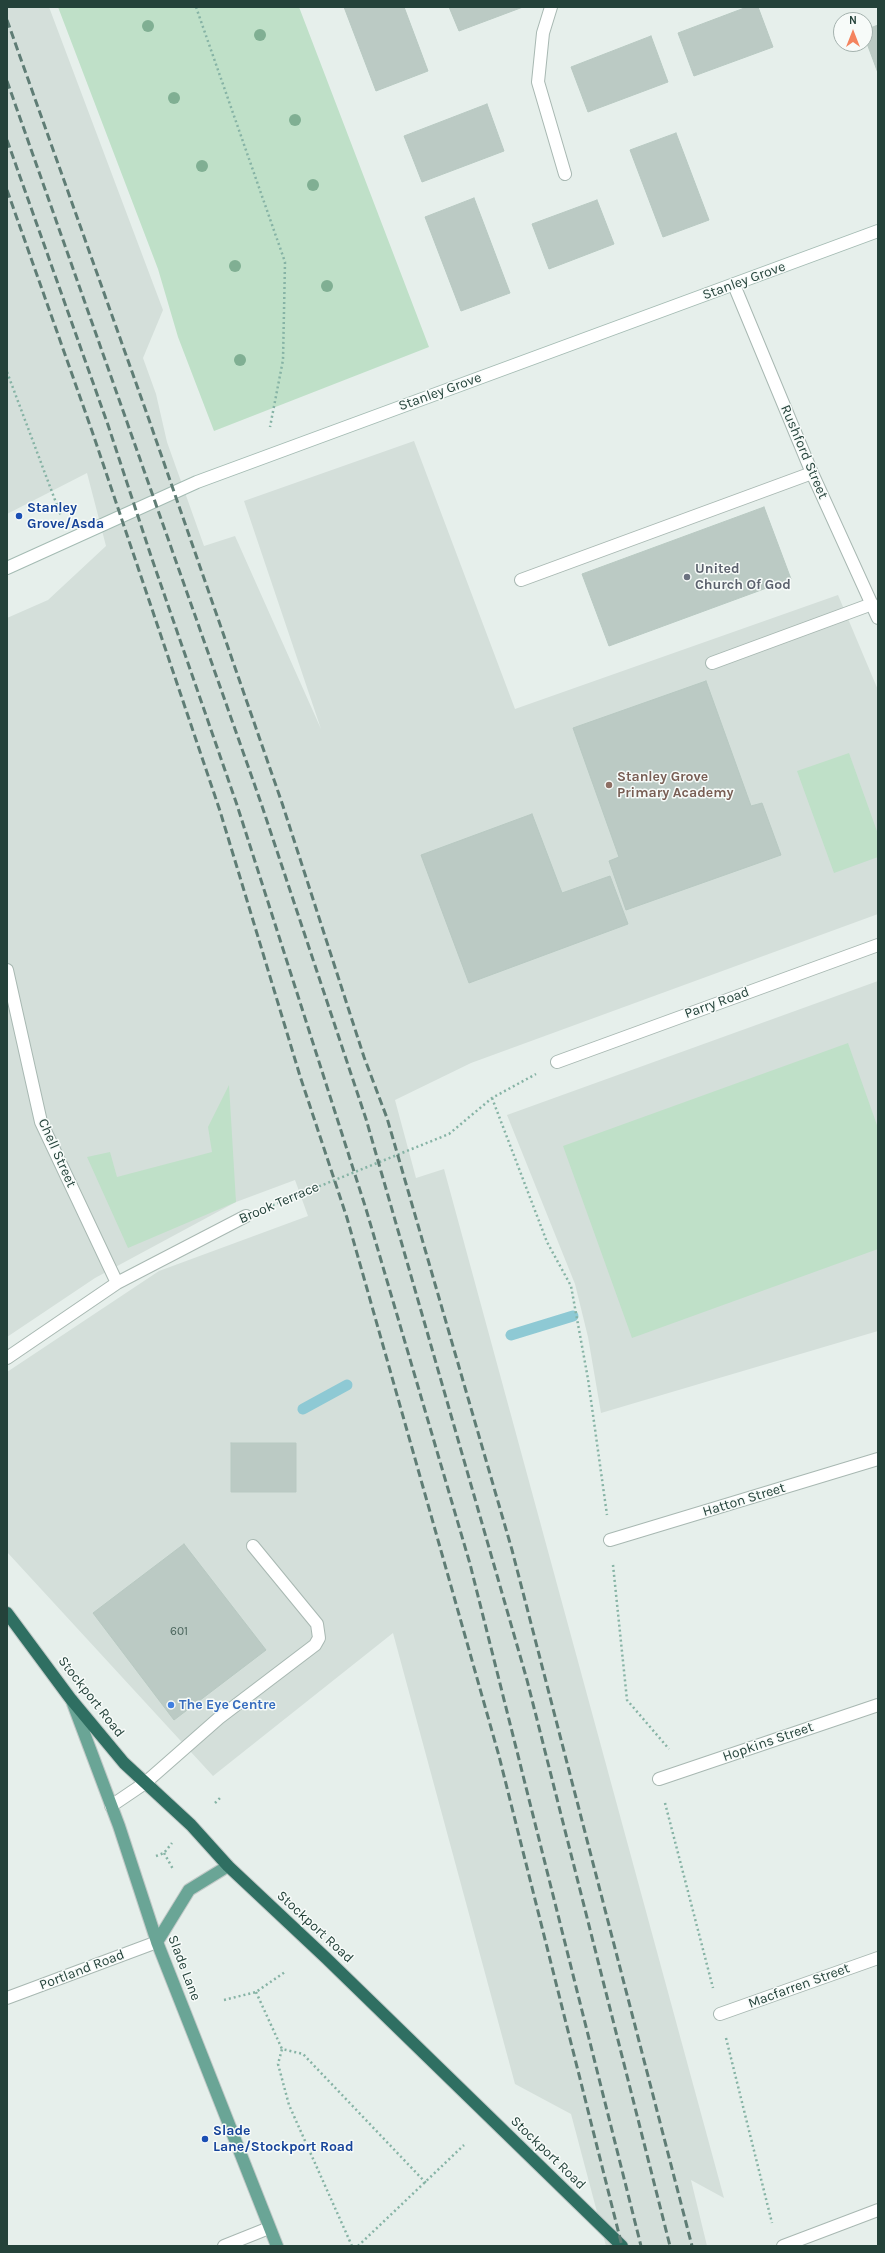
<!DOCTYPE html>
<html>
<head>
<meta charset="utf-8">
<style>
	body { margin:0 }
	#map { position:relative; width:885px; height:2253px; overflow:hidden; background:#e6efeb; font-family:Karla,sans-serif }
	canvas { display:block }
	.frame { position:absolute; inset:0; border:8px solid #24423a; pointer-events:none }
	.north { position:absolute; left:833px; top:12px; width:40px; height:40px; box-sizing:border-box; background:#f7fbf9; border:1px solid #a3b1ad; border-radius:50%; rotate:0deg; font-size:11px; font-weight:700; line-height:16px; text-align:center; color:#24423a }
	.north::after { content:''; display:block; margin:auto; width:14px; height:18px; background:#f4845f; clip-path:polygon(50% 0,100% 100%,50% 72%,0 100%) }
</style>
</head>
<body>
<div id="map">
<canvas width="885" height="2253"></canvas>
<div class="frame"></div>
<div class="north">N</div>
</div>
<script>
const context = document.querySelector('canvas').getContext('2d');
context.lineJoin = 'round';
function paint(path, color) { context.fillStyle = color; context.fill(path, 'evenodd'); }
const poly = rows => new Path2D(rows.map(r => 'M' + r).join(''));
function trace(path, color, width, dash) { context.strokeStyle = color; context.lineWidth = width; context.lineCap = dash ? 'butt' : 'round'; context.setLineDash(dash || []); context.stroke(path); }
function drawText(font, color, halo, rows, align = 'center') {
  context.font = font + ' Karla,sans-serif'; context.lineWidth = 3; context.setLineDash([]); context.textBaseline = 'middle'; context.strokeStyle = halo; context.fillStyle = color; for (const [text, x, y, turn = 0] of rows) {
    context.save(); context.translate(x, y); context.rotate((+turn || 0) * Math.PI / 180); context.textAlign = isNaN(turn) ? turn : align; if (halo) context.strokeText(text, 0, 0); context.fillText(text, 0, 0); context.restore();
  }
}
paint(poly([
	[7,7,49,7,163,310,143,358,156,394,167,442,204,546,235,536,321,729,244,501,414,441,515,709,838,595,878,690,878,914,471,1063,395,1100,416,1178,444,1169,724,2198,691,2180,707,2246,606,2246,571,2114,515,2084,393,1633,213,1776,7,1552,7,1372,159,1271,308,1216,295,1180,236,1202,95,1278,7,1337,7,618,48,600,106,546,87,473,7,514],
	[878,981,878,1331,601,1413,588,1337,575,1284,507,1115]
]), '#d4dfda');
paint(poly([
	[58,7,299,7,429,347,214,431,178,337,158,269],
	[849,753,878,834,878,857,834,873,797,771],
	[848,1043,878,1128,878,1249,632,1338,563,1146],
	[229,1085,236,1202,128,1248,87,1157,110,1152,117,1177,212,1152,208,1127]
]), '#bfe0c8');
trace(poly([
	[511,1335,573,1316],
	[303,1409,347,1385]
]), '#8ec9d4', 11);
const building = poly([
	[344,7,404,7,428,71,376,91,344,7],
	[449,7,523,7,459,31,449,7],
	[747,7,758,7,773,47,694,76,678,33,747,7],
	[878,25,878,73,865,38,865,30,878,25],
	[651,36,668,82,588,112,571,67,651,36],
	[487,104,504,151,422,182,404,136,487,104],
	[676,133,709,220,663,237,630,150,676,133],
	[474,198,510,293,461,311,425,217,474,198],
	[597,200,614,244,549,269,532,224,597,200],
	[764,507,791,579,609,646,582,574,764,507],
	[706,681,751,806,762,803,781,855,626,910,609,861,619,857,573,728,706,681],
	[532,814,562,893,610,876,628,924,469,983,421,855,532,814],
	[231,1443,296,1443,296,1492,231,1492,231,1443],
	[184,1544,266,1650,174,1720,93,1613,184,1544]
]);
paint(building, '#bbcac4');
trace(building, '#b8c9c2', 1);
const lane = poly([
	[521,580,812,473],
	[712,663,872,604],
	[111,1806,145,1783,219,1718,315,1645,319,1638,317,1624,253,1546]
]);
const street = poly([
	[551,7,543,33,538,82,565,174],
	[734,285,812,473,878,618],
	[7,970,41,1122,117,1283],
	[557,1062,878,945],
	[7,1358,117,1283,246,1216],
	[610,1540,878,1459],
	[659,1779,878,1705],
	[7,1998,157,1942],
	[720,2014,878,1958],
	[224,2246,269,2228],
	[783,2246,878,2210]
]);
const secondary = poly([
	[7,568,197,482,878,231]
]);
const primary = poly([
	[72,1701,119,1826,157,1942,277,2246],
	[157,1942,189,1890,228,1866]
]);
const highway = poly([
	[7,1613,70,1698,124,1763,191,1825,228,1866,326,1958,622,2246]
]);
trace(lane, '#a8b8b2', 14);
trace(street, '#a8b8b2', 14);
trace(secondary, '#a4bbb3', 14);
trace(primary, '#c2cac8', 14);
trace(highway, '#c2cac8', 14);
trace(poly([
	[196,7,285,262,283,360,270,427],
	[7,372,61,516],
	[492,1098,547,1242,571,1286,588,1379,607,1515],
	[268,1207,449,1134,492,1098,536,1074],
	[613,1565,627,1700,669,1749],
	[215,1803,222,1796],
	[665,1803,713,1988],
	[164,1853,173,1869],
	[156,1856,164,1853,172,1843],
	[256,1992,282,2049],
	[224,2000,256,1992,285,1972],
	[726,2038,772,2223],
	[352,2246,289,2105,278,2064,282,2049,303,2054,426,2183],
	[358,2246,464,2145]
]), '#86b3a5', 2.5, [2, 3]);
trace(lane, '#fff', 12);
trace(street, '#fff', 12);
trace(secondary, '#fff', 12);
trace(primary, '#6aa596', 12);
trace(highway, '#2f6f62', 12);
trace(poly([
	[7,20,147,414,282,803,364,1057,387,1118,512,1550,692,2246],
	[7,81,261,803,366,1119,527,1680,670,2246],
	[7,140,108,425,152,559,237,805,366,1209,470,1564,641,2246],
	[7,190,92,431,220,811,300,1076,347,1218,499,1756,622,2246]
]), '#5f7d75', 3, [8, 4]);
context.fillStyle = '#80af93';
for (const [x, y] of [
	[148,26],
	[260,35],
	[174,98],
	[295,120],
	[202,166],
	[313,185],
	[235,266],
	[327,286],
	[240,360]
]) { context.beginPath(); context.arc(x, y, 6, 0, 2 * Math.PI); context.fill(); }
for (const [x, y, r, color] of [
	[19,516,4,"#1a4fb4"],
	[687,577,4,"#6b7280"],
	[609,785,4,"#8d6e63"],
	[171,1705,4,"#3f7fe0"],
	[205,2139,4,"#1a4fb4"]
]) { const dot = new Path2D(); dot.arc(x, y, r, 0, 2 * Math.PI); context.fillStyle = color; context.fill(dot); trace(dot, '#f7fbf9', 1.5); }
drawText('12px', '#4a645c', null, [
	["601",179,1632]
]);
drawText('14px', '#24423a', '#f7fbf9', [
	["Stanley Grove",744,281,-20],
	["Stanley Grove",440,392,-20],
	["Rushford Street",804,452,67],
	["Parry Road",717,1003,-20],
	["Chell Street",57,1153,66],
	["Brook Terrace",279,1203,-23],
	["Hatton Street",744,1500,-17],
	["Stockport Road",91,1697,52],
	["Hopkins Street",768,1742,-19],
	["Stockport Road",315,1927,43],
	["Slade Lane",184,1968,69],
	["Portland Road",82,1970,-21],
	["Macfarren Street",799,1986,-20],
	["Stockport Road",548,2153,44]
]);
drawText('bold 14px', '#164399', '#f7fbf9', [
	["Stanley",27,508],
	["Grove/Asda",27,524],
	["Slade",213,2131],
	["Lane/Stockport Road",213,2147]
], 'left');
drawText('bold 14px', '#5b616d', '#f7fbf9', [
	["United",695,569],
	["Church Of God",695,585]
], 'left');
drawText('bold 14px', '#785e54', '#f7fbf9', [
	["Stanley Grove",617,777],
	["Primary Academy",617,793]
], 'left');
drawText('bold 14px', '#366cbe', '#f7fbf9', [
	["The Eye Centre",179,1705]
], 'left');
</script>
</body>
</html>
